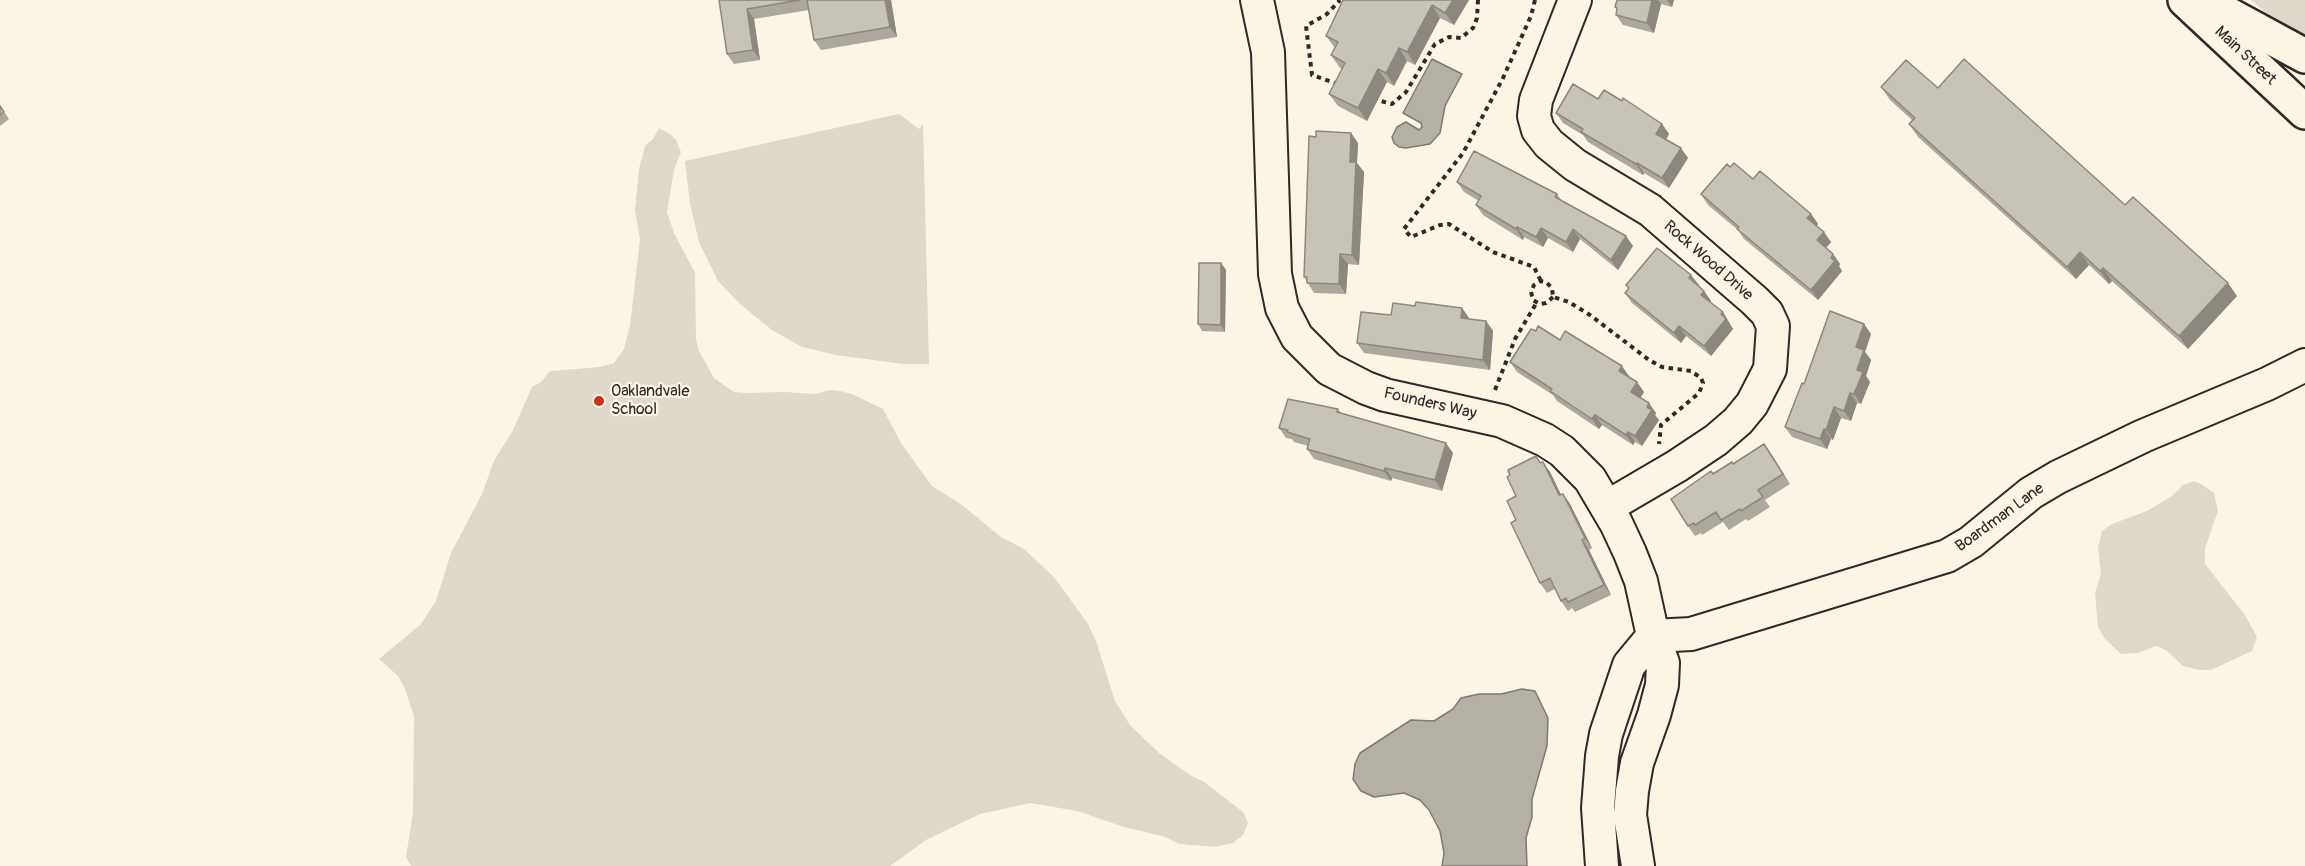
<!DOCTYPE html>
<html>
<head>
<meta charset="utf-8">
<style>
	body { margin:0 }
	canvas { display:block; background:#fcf5e5 }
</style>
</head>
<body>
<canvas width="2305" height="866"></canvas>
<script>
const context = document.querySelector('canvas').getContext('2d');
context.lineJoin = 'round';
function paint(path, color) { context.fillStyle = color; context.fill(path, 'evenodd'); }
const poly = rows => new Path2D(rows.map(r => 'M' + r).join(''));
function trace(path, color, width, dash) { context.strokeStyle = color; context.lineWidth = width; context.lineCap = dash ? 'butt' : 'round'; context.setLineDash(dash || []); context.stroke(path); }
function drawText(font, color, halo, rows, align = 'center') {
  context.font = font + ' Pangolin,sans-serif'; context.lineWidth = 4.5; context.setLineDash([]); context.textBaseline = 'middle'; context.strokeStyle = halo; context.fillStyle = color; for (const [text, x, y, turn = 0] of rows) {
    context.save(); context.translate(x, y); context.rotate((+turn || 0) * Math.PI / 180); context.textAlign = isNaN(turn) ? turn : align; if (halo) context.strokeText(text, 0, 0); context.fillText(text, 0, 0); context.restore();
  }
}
paint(poly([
	[2251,0,2305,0,2305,39,2279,24],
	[899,114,919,129,923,124,929,364,903,364,836,355,802,347,772,330,740,304,718,281,699,242,690,204,685,161],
	[659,128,670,134,676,140,681,152,674,170,667,212,674,233,695,273,696,339,699,351,714,378,734,392,746,393,785,392,815,394,830,390,840,391,852,394,883,409,901,443,932,486,962,505,1001,537,1024,549,1054,577,1088,624,1096,641,1115,701,1130,725,1159,753,1190,775,1204,782,1243,812,1248,823,1243,835,1233,843,1215,847,1180,844,1162,836,1124,827,1077,811,1031,803,980,814,926,840,890,866,411,866,406,857,413,812,414,716,405,689,398,676,379,659,421,624,436,601,451,553,482,494,494,461,513,430,532,387,541,382,550,371,600,367,614,363,624,349,630,326,640,239,635,210,639,169,645,146,653,139],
	[2194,481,2201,484,2214,493,2218,511,2205,548,2205,564,2245,615,2257,637,2252,651,2211,670,2198,670,2183,666,2166,650,2156,646,2138,653,2121,654,2105,639,2098,627,2095,593,2101,574,2098,548,2102,531,2112,524,2147,511,2172,496,2183,485]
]), '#ded8ca');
const water = poly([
	[1432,59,1462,74,1445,106,1440,133,1430,144,1406,148,1399,147,1394,143,1392,137,1397,127,1406,122,1419,130,1422,127,1421,123,1403,113,1432,59],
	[1522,689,1535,691,1548,718,1547,746,1532,799,1532,817,1526,838,1527,866,1442,866,1444,853,1440,831,1429,810,1420,800,1404,793,1374,797,1361,791,1353,779,1355,764,1360,753,1411,720,1434,721,1453,709,1461,698,1479,694,1501,694,1522,689]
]);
paint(water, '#b4b0a5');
trace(water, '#7d7b74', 1.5);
const minor = poly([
	[1257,0,1268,52,1275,274,1282,308,1297,337,1329,369,1366,388,1385,395,1502,421,1545,440,1562,451,1590,479,1616,523,1630,553,1641,581,1653,636,1663,663,1662,685,1654,715,1637,763,1632,791,1630,815,1638,866],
	[1575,0,1536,100,1534,116,1538,130,1549,144,1575,165,1650,210,1755,301,1767,313,1773,326,1770,369,1752,404,1738,421,1716,440,1677,466,1607,507],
	[1653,636,1691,634,1947,556,1971,542,2031,493,2058,477,2143,436,2267,384,2305,365],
	[1602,866,1598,808,1602,756,1606,734,1629,665,1653,636]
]);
const major = poly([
	[2185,0,2305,112]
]);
const highway = poly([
	[2202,0,2305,56]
]);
trace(minor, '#2b2b2b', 36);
trace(major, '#2b2b2b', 38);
trace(highway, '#2b2b2b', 38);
trace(poly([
	[1535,0,1531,16,1503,78,1463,153,1404,229,1411,237,1440,225,1449,224,1493,252,1534,267,1541,281],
	[1338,84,1312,75,1306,26,1327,14,1340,0],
	[1373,99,1392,104,1406,92,1435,44,1449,37,1461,38,1473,28,1477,18,1478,0],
	[1553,297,1546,303,1540,304,1533,300,1531,292,1534,285,1541,281,1546,282,1552,288,1553,297,1569,302,1590,315,1649,360,1662,367,1691,371,1701,378,1703,383,1699,393,1661,425,1659,444],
	[1495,390,1515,339,1537,302]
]), '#2b2b2b', 4, [4.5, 4.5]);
trace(minor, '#fcf5e5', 32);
trace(major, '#fcf5e5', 33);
trace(highway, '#fcf5e5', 33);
paint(poly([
	[719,0,891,0,897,37,821,50,814,40,809,10,754,19,760,60,734,64,727,54],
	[1343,0,1469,0,1454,25,1440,18,1415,65,1407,61,1394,86,1387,82,1367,121,1338,106,1329,94,1342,69,1340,68,1331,55,1335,48,1326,36],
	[1617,0,1674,0,1672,7,1661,4,1654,33,1623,25,1616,15,1617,9,1615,7],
	[1881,87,1938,88,2125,205,2237,296,2188,349,2112,281,2109,284,2089,265,2076,279,1918,137,1909,124,1912,120,1890,100],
	[1598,99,1662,124,1669,134,1666,139,1688,158,1669,188,1644,173,1643,175,1588,142,1583,135,1563,123,1556,113],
	[0,106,9,119,0,126],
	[1351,133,1358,143,1357,163,1364,172,1359,265,1348,264,1346,294,1314,293,1304,277,1316,137],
	[1730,167,1753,179,1811,214,1818,224,1817,226,1831,242,1826,248,1833,254,1840,264,1839,266,1842,271,1818,300,1744,239,1738,230,1708,205,1701,194],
	[1457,182,1557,194,1561,200,1633,246,1618,270,1580,239,1573,252,1548,238,1543,247,1524,237,1523,240,1483,215,1476,205,1479,201,1464,192],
	[1221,263,1226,270,1225,332,1202,331,1198,324],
	[1626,285,1699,285,1704,291,1711,301,1710,302,1723,312,1733,329,1711,356,1686,336,1681,343,1632,303,1625,293,1629,289],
	[1415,306,1462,308,1469,318,1469,319,1486,321,1493,331,1490,370,1364,353,1357,343,1391,315],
	[1864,324,1871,334,1865,352,1871,360,1866,376,1870,382,1861,404,1857,403,1851,421,1841,418,1833,440,1831,439,1827,449,1792,437,1785,427,1804,384],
	[1536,331,1560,340,1629,376,1628,377,1637,382,1644,392,1640,398,1656,413,1655,415,1659,420,1642,446,1635,442,1633,445,1602,425,1599,429,1557,401,1553,395,1517,372,1510,362],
	[1338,409,1341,413,1453,453,1442,491,1392,478,1391,481,1314,459,1307,449,1308,446,1294,442,1292,439,1286,438,1279,428],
	[1771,454,1790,484,1765,500,1770,507,1748,521,1746,519,1729,530,1723,522,1702,535,1701,533,1695,536,1688,526,1713,474,1733,464],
	[1536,456,1541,463,1550,472,1561,495,1563,494,1570,504,1592,548,1589,550,1611,595,1575,612,1572,608,1568,611,1561,601,1555,589,1547,593,1540,583,1516,520,1516,496,1510,475]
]), '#aca89d');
paint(poly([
	[885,0,891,0,897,37,890,27],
	[1453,0,1469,0,1454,25,1445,13],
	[1652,0,1658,0,1661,4,1654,33,1647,23],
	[1667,0,1674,0,1672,7],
	[1432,5,1440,18,1415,65,1407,52],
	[747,9,754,19,760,60,753,50],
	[1399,48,1407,61,1394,86,1386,73],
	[1378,69,1387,82,1367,121,1358,108],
	[1662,124,1669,134,1664,144,1656,134],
	[1351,133,1358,143,1357,163,1364,172,1359,265,1352,255,1350,162],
	[1681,148,1688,158,1669,188,1662,178],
	[1637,163,1644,173,1643,175,1636,164],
	[1811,214,1818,224,1814,228,1807,218],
	[1517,227,1524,237,1523,240,1516,229],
	[1541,228,1548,238,1543,247,1536,237],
	[1573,229,1580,239,1573,252,1566,242],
	[1824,232,1831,242,1824,250,1817,240],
	[1626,236,1633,246,1618,270,1611,260],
	[2080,252,2089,265,2076,279,2067,267],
	[1340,254,1348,264,1346,294,1339,284],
	[1833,254,1840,264,1839,266,1842,271,1818,300,1811,290],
	[1221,263,1226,270,1225,332,1221,325],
	[2103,268,2112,281,2109,284,2100,271],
	[1691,275,1699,285,1696,288,1689,278],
	[2228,283,2237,296,2188,349,2179,336],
	[1704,291,1711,301,1708,305,1701,295],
	[1462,308,1469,318,1468,328,1461,318],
	[1723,312,1733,329,1711,356,1704,346],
	[1486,321,1493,331,1490,370,1483,360],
	[1864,324,1871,334,1865,352,1871,360,1866,376,1870,382,1861,404,1854,394,1856,347],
	[1679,326,1686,336,1681,343,1674,333],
	[1622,366,1629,376,1626,381,1619,371],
	[1637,382,1644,392,1638,402,1631,392],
	[1850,393,1857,403,1851,421,1844,411],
	[1649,403,1656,413,1655,415,1659,420,1642,446,1635,436],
	[1834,407,1841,418,1833,440,1826,430],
	[1595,415,1602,425,1599,429,1592,419],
	[1824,429,1831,439,1827,449,1820,439],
	[1628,432,1635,442,1633,445,1626,435],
	[1446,443,1453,453,1442,491,1435,480],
	[1764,444,1771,454,1790,484,1783,474],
	[1543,462,1550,472,1566,505,1559,495],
	[1385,468,1392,478,1391,481,1384,471],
	[1563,494,1570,504,1592,548,1585,538],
	[1582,540,1589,550,1611,595,1604,585]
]), '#8c8880');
const building = poly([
	[719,0,800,0,747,9,753,50,727,54,719,0],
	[807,0,885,0,890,27,814,40,807,0],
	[1343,0,1453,0,1445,13,1432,5,1407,52,1399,48,1386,73,1378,69,1358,108,1329,94,1345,63,1331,55,1338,42,1326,36,1343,0],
	[1617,0,1652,0,1647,23,1616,15,1617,8,1615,7,1617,0],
	[1964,59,2125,205,2133,197,2228,283,2179,336,2103,268,2100,271,2080,252,2067,267,1909,124,1915,118,1881,87,1906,60,1938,88,1964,59],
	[1573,84,1598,99,1604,90,1622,101,1623,98,1662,124,1656,134,1681,148,1662,178,1637,163,1636,164,1581,132,1583,129,1556,113,1573,84],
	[0,106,4,112,0,115,0,106],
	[1316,131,1351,133,1350,162,1356,162,1352,255,1340,254,1339,284,1307,283,1307,277,1304,277,1309,136,1316,137,1316,131],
	[1474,151,1557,194,1555,197,1626,236,1611,260,1573,229,1566,242,1541,228,1536,237,1517,227,1516,229,1476,205,1481,196,1457,182,1474,151],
	[1734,163,1753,179,1760,171,1811,214,1807,218,1824,232,1817,240,1833,254,1831,258,1835,261,1811,290,1737,229,1739,227,1701,194,1727,164,1730,167,1734,163],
	[1657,248,1691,275,1689,278,1704,291,1701,295,1723,312,1721,314,1726,319,1704,346,1679,326,1674,333,1625,293,1629,288,1626,285,1657,248],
	[1199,263,1221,263,1221,325,1198,324,1199,263],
	[1416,302,1462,308,1461,318,1486,321,1483,360,1357,343,1361,312,1391,315,1393,303,1415,306,1416,302],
	[1830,311,1864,324,1856,347,1864,350,1857,370,1863,372,1854,394,1850,393,1844,411,1834,407,1826,430,1824,429,1820,439,1785,427,1802,383,1804,384,1830,311],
	[1538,326,1560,340,1565,331,1622,366,1619,371,1637,382,1631,392,1649,403,1647,407,1652,410,1635,436,1628,432,1626,435,1595,415,1592,419,1550,391,1552,389,1510,362,1531,329,1536,331,1538,326],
	[1288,399,1338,409,1337,412,1446,443,1435,480,1385,468,1384,471,1307,449,1310,439,1287,432,1288,430,1279,428,1288,399],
	[1764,444,1783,474,1758,490,1763,497,1741,511,1740,509,1721,520,1716,512,1695,525,1694,523,1688,526,1671,499,1711,471,1713,474,1732,462,1733,464,1764,444],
	[1536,456,1540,463,1543,462,1559,495,1563,494,1585,538,1582,540,1604,585,1568,602,1566,598,1561,601,1550,578,1540,583,1511,523,1516,520,1507,501,1516,496,1507,477,1510,475,1508,470,1536,456]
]);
paint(building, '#c8c3b7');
trace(building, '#8c8880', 1.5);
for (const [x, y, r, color] of [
	[599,401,6,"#c8321e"]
]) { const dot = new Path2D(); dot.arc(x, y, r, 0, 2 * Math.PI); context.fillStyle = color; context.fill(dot); trace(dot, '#fcf5e5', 2); }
drawText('16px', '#2b2b2b', '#fcf5e5', [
	["Main Street",2245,56,43],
	["Rock Wood Drive",1708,261,41],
	["Founders Way",1430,404,13],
	["Boardman Lane",2000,518,-36]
]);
drawText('16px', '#2b2b2b', '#fcf5e5', [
	["Oaklandvale",611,392],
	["School",611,410]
], 'left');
</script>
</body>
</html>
